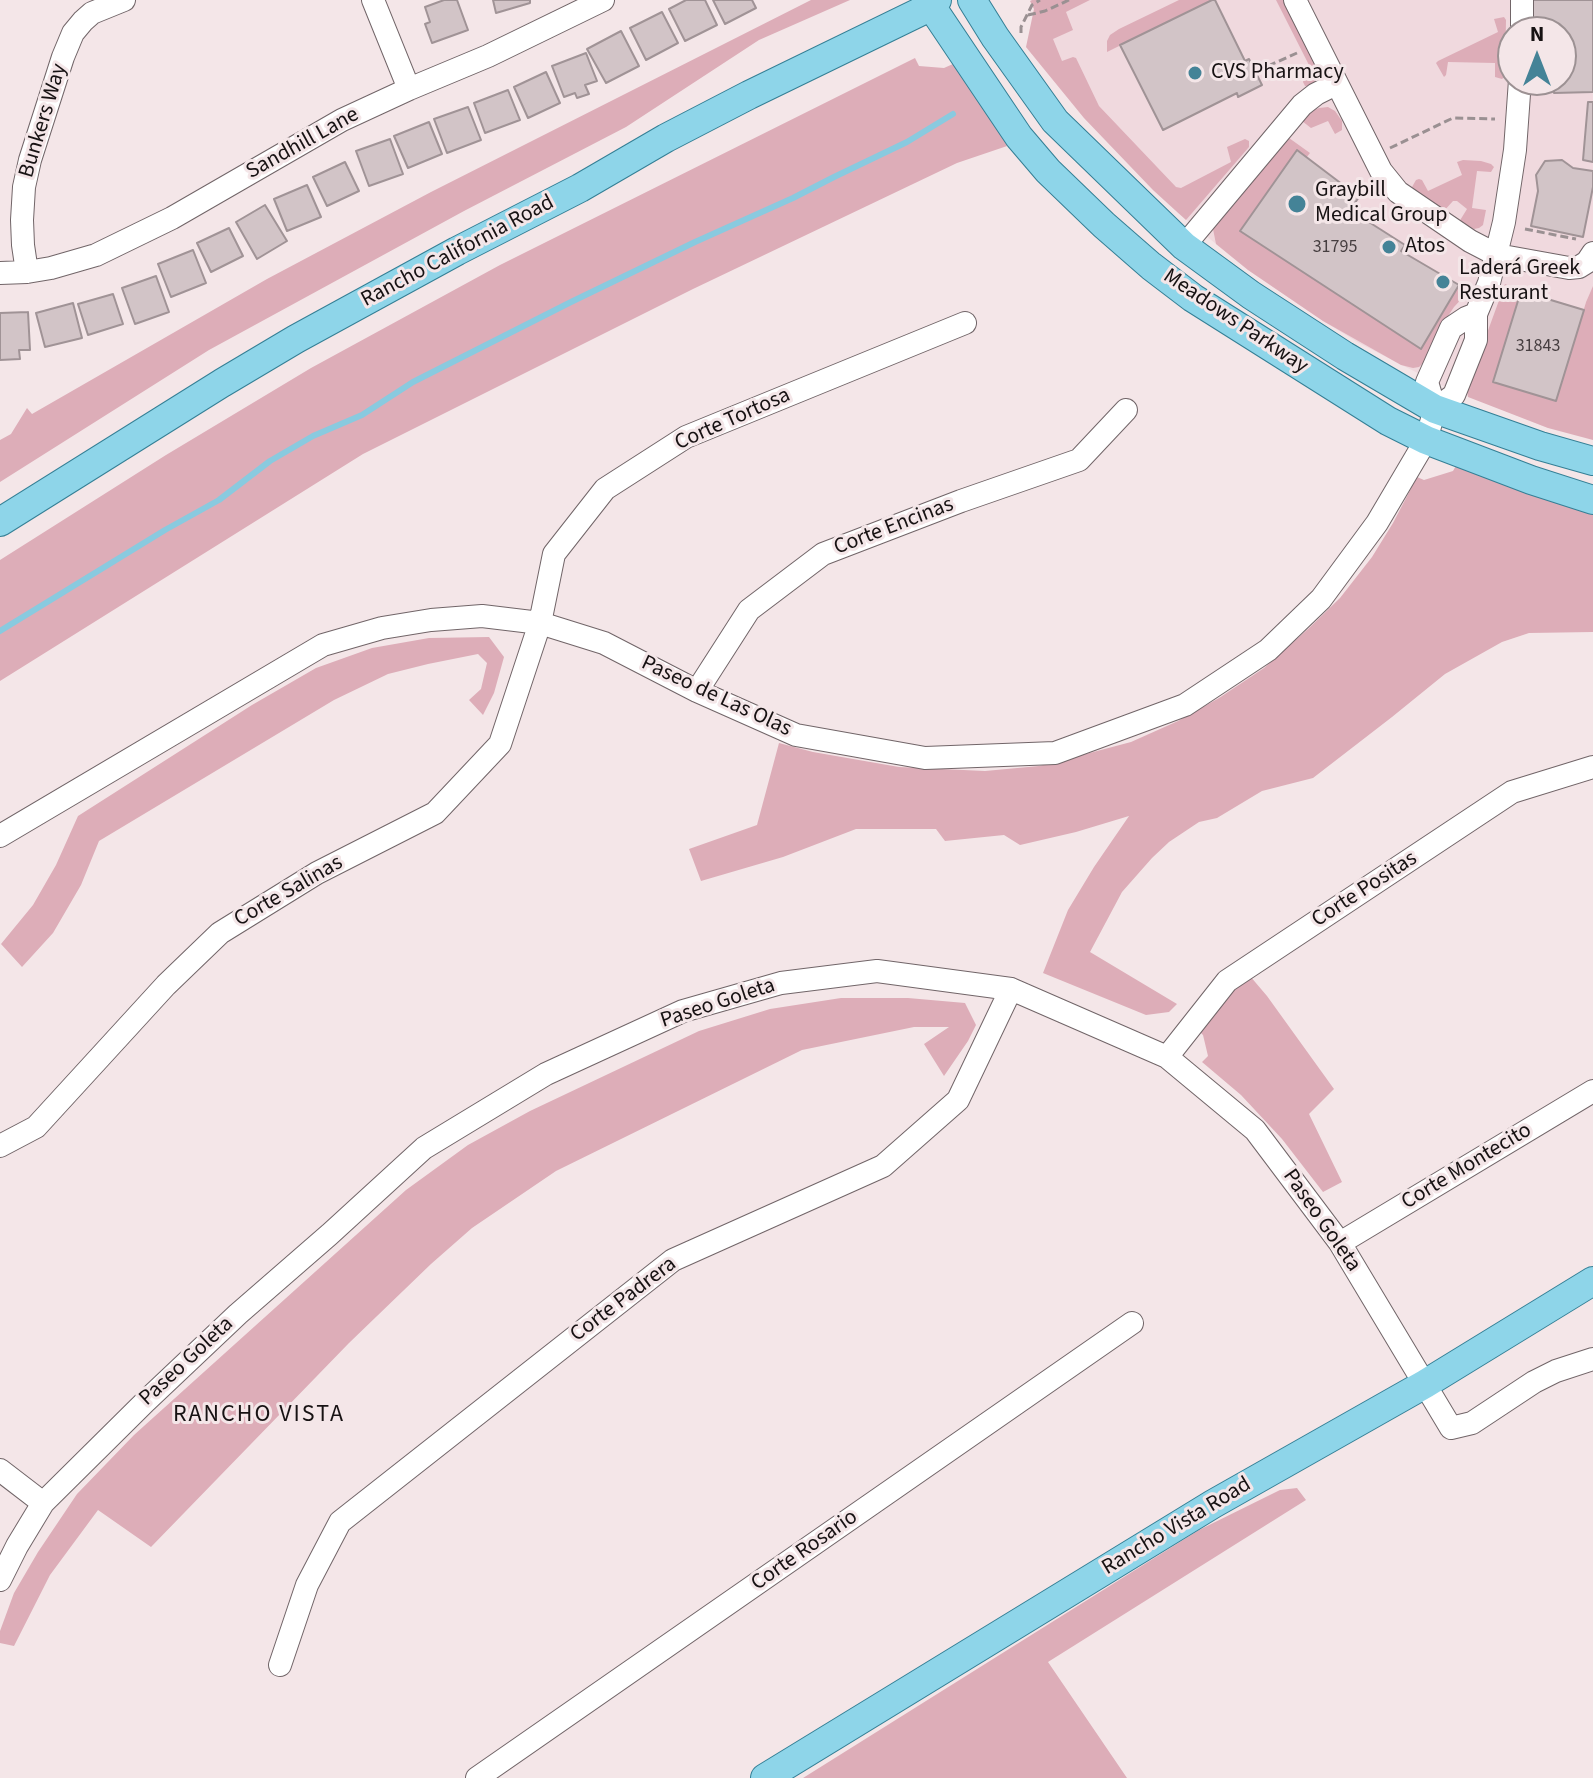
<!DOCTYPE html>
<html>
<head>
<meta charset="utf-8">
<style>
	body { margin:0 }
	#map { position:relative; width:1593px; height:1778px; overflow:hidden; background:#f4e6e8; font-family:"Source Sans 3",sans-serif }
	canvas { display:block }
	.north { position:absolute; left:1497px; top:16px; width:80px; height:80px; box-sizing:border-box; background:#f4e6e8; border:2px solid #9c9193; border-radius:50%; rotate:0deg; font-size:22px; font-weight:700; line-height:32px; text-align:center; color:#171213 }
	.north::after { content:''; display:block; margin:auto; width:28px; height:36px; background:#448397; clip-path:polygon(50% 0,100% 100%,50% 72%,0 100%) }
</style>
</head>
<body>
<div id="map">
<canvas width="1593" height="1778"></canvas>
<div class="north">N</div>
</div>
<script>
const context = document.querySelector('canvas').getContext('2d');
context.lineJoin = 'round';
function paint(path, color) { context.fillStyle = color; context.fill(path, 'evenodd'); }
const poly = rows => new Path2D(rows.map(r => 'M' + r).join(''));
function trace(path, color, width, dash) { context.strokeStyle = color; context.lineWidth = width; context.lineCap = dash ? 'butt' : 'round'; context.setLineDash(dash || []); context.stroke(path); }
function drawText(font, color, halo, rows, align = 'center') {
  context.font = font + ' "Source Sans 3",sans-serif'; context.lineWidth = 6; context.setLineDash([]); context.textBaseline = 'middle'; context.strokeStyle = halo; context.fillStyle = color; for (const [text, x, y, turn = 0] of rows) {
    context.save(); context.translate(x, y); context.rotate((+turn || 0) * Math.PI / 180); context.textAlign = isNaN(turn) ? turn : align; if (halo) context.strokeText(text, 0, 0); context.fillText(text, 0, 0); context.restore();
  }
}
paint(poly([
	[1090,0,1593,0,1593,286,1586,302,1548,428,1441,385,1359,343,1323,321,1248,270,1178,213,1153,190,1084,118,1026,47,1039,42,1066,12],
	[1513,32,1561,32,1561,80,1513,80]
]), '#f0d9de');
paint(poly([
	[811,0,850,0,759,40,626,127,464,211,209,350,0,482,0,440,11,434,27,408,32,414,267,279,431,192],
	[1032,0,1090,0,1066,12,1073,30,1053,39,1062,61,1073,57,1076,58,1099,106,1176,187,1181,188,1231,162,1227,147,1245,139,1249,141,1249,147,1186,220,1153,190,1084,118,1026,47,1034,9,1030,1],
	[1179,0,1212,0,1107,52,1107,41,1110,35,1119,29],
	[1276,0,1283,0,1320,72,1319,80,1308,86,1305,86,1303,82,1304,78,1311,75,1311,69],
	[1504,17,1506,20,1505,76,1502,79,1495,77,1495,63,1448,62,1446,75,1444,77,1436,63,1438,61,1498,32,1494,19],
	[915,58,919,66,944,68,953,64,1013,144,957,163,693,289,363,454,0,681,0,560,166,455,311,368,500,265],
	[1328,107,1335,111,1342,121,1342,130,1335,134,1328,121,1311,128,1302,121,1309,112,1319,108],
	[1289,138,1310,153,1306,158,1296,151,1240,231,1421,349,1459,285,1470,287,1466,294,1454,307,1446,319,1424,362,1419,367,1413,368,1401,365,1323,321,1248,270,1216,244,1213,229],
	[1463,160,1481,161,1491,164,1494,167,1491,172,1477,171,1472,208,1486,210,1483,225,1479,228,1474,229,1459,222,1467,209,1457,201,1453,201,1443,212,1414,191,1412,187,1416,180,1419,179,1422,180,1428,191,1462,175,1457,162],
	[1505,284,1521,291,1493,382,1556,401,1586,302,1593,286,1593,440,1548,428,1468,397,1467,388],
	[1457,464,1593,511,1593,632,1529,633,1502,642,1445,674,1392,717,1313,778,1262,791,1217,818,1199,822,1169,842,1152,858,1122,892,1090,952,1177,1004,1169,1012,1146,1015,1043,973,1068,910,1094,867,1129,816,1076,832,1020,845,1004,835,945,841,936,829,856,829,783,857,701,881,689,849,757,825,779,743,813,752,899,767,985,771,1039,766,1082,755,1131,742,1178,721,1219,698,1264,668,1308,629,1340,598,1372,557,1393,523,1417,477,1424,480,1453,471],
	[489,637,504,657,494,693,483,715,469,700,481,689,487,663,478,654,428,664,388,674,334,700,99,841,81,885,53,933,22,967,1,944,33,905,56,865,78,816,252,705,316,668,372,648,429,638],
	[1250,976,1267,996,1334,1089,1309,1114,1342,1182,1323,1192,1282,1139,1241,1095,1202,1062,1208,1056,1203,1035,1198,1030,1227,997],
	[841,998,908,998,965,1003,976,1025,968,1041,944,1076,924,1044,949,1027,914,1027,802,1050,556,1171,472,1228,431,1264,349,1343,151,1547,98,1510,50,1575,14,1646,0,1643,0,1631,14,1593,38,1552,77,1494,134,1435,406,1190,468,1145,530,1111,699,1031,770,1009],
	[1297,1488,1306,1500,1048,1662,1127,1778,803,1778,1199,1530,1280,1490]
]), '#ddadb8');
trace(poly([
	[0,631,165,530,219,500,270,461,313,436,362,415,413,382,571,302,695,242,793,198,834,177,907,142,953,114]
]), '#89cadf', 6);
const building = poly([
	[444,0,457,0,468,30,432,43,425,24,430,22,425,7,444,0],
	[493,0,530,0,530,3,496,13,493,0],
	[686,0,705,0,717,25,685,41,669,9,686,0],
	[713,0,752,0,756,8,725,24,713,0],
	[1212,0,1215,0,1245,61,1249,59,1262,85,1238,97,1237,93,1163,130,1120,45,1212,0],
	[1532,0,1593,0,1593,92,1554,93,1554,80,1561,80,1561,32,1554,32,1554,29,1533,28,1532,0],
	[662,12,678,43,646,60,630,28,662,12],
	[621,31,639,66,606,83,587,49,621,31],
	[586,53,597,81,585,85,589,94,577,98,575,93,564,97,552,66,586,53],
	[546,72,560,103,528,118,514,87,546,72],
	[508,90,520,120,485,133,474,103,508,90],
	[1588,102,1593,102,1593,162,1583,160,1588,102],
	[468,107,481,140,447,153,434,119,468,107],
	[429,122,442,154,408,168,394,136,429,122],
	[390,139,403,174,369,186,356,151,390,139],
	[1297,150,1359,197,1350,210,1405,245,1401,251,1459,285,1421,349,1240,231,1297,150],
	[1562,160,1573,168,1593,171,1593,187,1583,237,1531,226,1538,191,1536,175,1545,161,1562,160],
	[345,162,359,191,327,206,313,177,345,162],
	[307,185,321,217,287,231,274,199,307,185],
	[265,205,287,241,257,259,236,222,265,205],
	[229,228,243,256,211,272,197,243,229,228],
	[193,250,206,283,171,297,158,264,193,250],
	[156,276,169,312,135,324,122,288,156,276],
	[1521,291,1584,310,1556,401,1493,382,1521,291],
	[113,294,123,324,88,335,78,304,113,294],
	[73,303,82,338,45,347,36,313,73,303],
	[28,312,30,350,19,350,20,359,0,360,0,313,28,312]
]);
paint(building, '#d2c4c7');
trace(building, '#a09396', 2);
const minor = poly([
	[373,0,409,89],
	[1295,0,1381,171,1398,192,1470,241,1497,255,1569,268,1579,267,1587,262,1593,253],
	[1522,32,1522,0],
	[1184,246,1302,105,1316,94,1336,84],
	[27,272,23,245,22,220,24,187,30,160,63,57,73,33,83,21,92,13,124,0],
	[0,273,27,272,51,268,96,255,172,218,342,120,409,89,488,56,603,0],
	[1435,409,1454,395,1476,340,1476,314,1489,283,1504,222,1515,150,1520,80],
	[1435,409,1427,382,1451,328,1466,318,1476,314],
	[697,691,749,610,823,554,961,501,1079,460,1126,410],
	[0,836,323,645,382,628,431,620,482,616,540,623,604,643,697,691,796,735,925,758,1055,753,1185,705,1268,650,1321,599,1377,523,1426,440,1435,409],
	[1167,1057,1227,981,1512,792,1593,767],
	[0,1146,36,1127,166,985,220,933,317,873,435,813,500,744,540,623,554,554,605,489,686,437,965,323],
	[1340,1243,1593,1091],
	[0,1470,43,1503],
	[0,1580,17,1546,43,1503,146,1401,238,1314,330,1234,424,1148,546,1074,683,1011,781,983,877,971,1011,989,1167,1057,1255,1130,1340,1243,1451,1428,1472,1423,1534,1382,1556,1371,1593,1359],
	[280,1665,307,1585,340,1522,673,1260,883,1166,958,1100,1011,989],
	[477,1778,1132,1323]
]);
const major = poly([
	[927,0,1019,137,1048,171,1104,225,1151,266,1193,298,1388,421,1426,440,1531,480,1593,500],
	[972,0,995,37,1055,121,1184,246,1251,295,1345,356,1435,409,1540,446,1593,461],
	[0,522,222,383,296,339,457,251,580,188,666,138,749,95,930,7,937,0],
	[765,1778,1213,1504,1425,1384,1593,1281]
]);
trace(minor, '#716568', 24);
trace(major, '#347f95', 30);
trace(poly([
	[1028,15,1045,11,1069,0],
	[1021,33,1021,27,1032,5,1040,0],
	[1268,66,1297,53],
	[1390,148,1453,118,1495,119],
	[1525,229,1576,239]
]), '#9a9092', 3, [8, 4]);
trace(minor, '#fff', 22);
trace(major, '#8ed5e9', 28);
for (const [x, y, r, color] of [
	[1195,73,8,"#448397"],
	[1297,204,10,"#448397"],
	[1389,247,8,"#448397"],
	[1443,282,8,"#448397"]
]) { const dot = new Path2D(); dot.arc(x, y, r, 0, 2 * Math.PI); context.fillStyle = color; context.fill(dot); trace(dot, '#f4e6e8', 3); }
drawText('18px', '#463e40', null, [
	["31795",1335,248],
	["31843",1538,347]
]);
drawText('22px', '#171213', '#f4e6e8', [
	["CVS Pharmacy",1211,73],
	["Graybill",1315,191],
	["Medical Group",1315,216],
	["Atos",1405,247],
	["Laderá Greek",1459,269],
	["Resturant",1459,294]
], 'left');
drawText('22px', '#171213', '#f4e6e8', [
	["Bunkers Way",44,121,-73],
	["Sandhill Lane",303,144,-29],
	["Rancho California Road",458,252,-28],
	["Meadows Parkway",1235,322,34],
	["Corte Tortosa",733,420,-24],
	["Corte Encinas",894,527,-21],
	["Paseo de Las Olas",716,697,25],
	["Corte Positas",1365,890,-33],
	["Corte Salinas",289,892,-30],
	["Paseo Goleta",718,1004,-18],
	["Corte Montecito",1467,1167,-31],
	["Paseo Goleta",1321,1221,55],
	["Corte Padrera",624,1300,-37],
	["Paseo Goleta",187,1362,-43],
	["Rancho Vista Road",1177,1527,-31],
	["Corte Rosario",805,1551,-35]
]);
context.letterSpacing = '2px';
drawText('24px', '#171213', '#f4e6e8', [
	["RANCHO VISTA",259,1416]
]);
context.letterSpacing = '0px';
</script>
</body>
</html>
